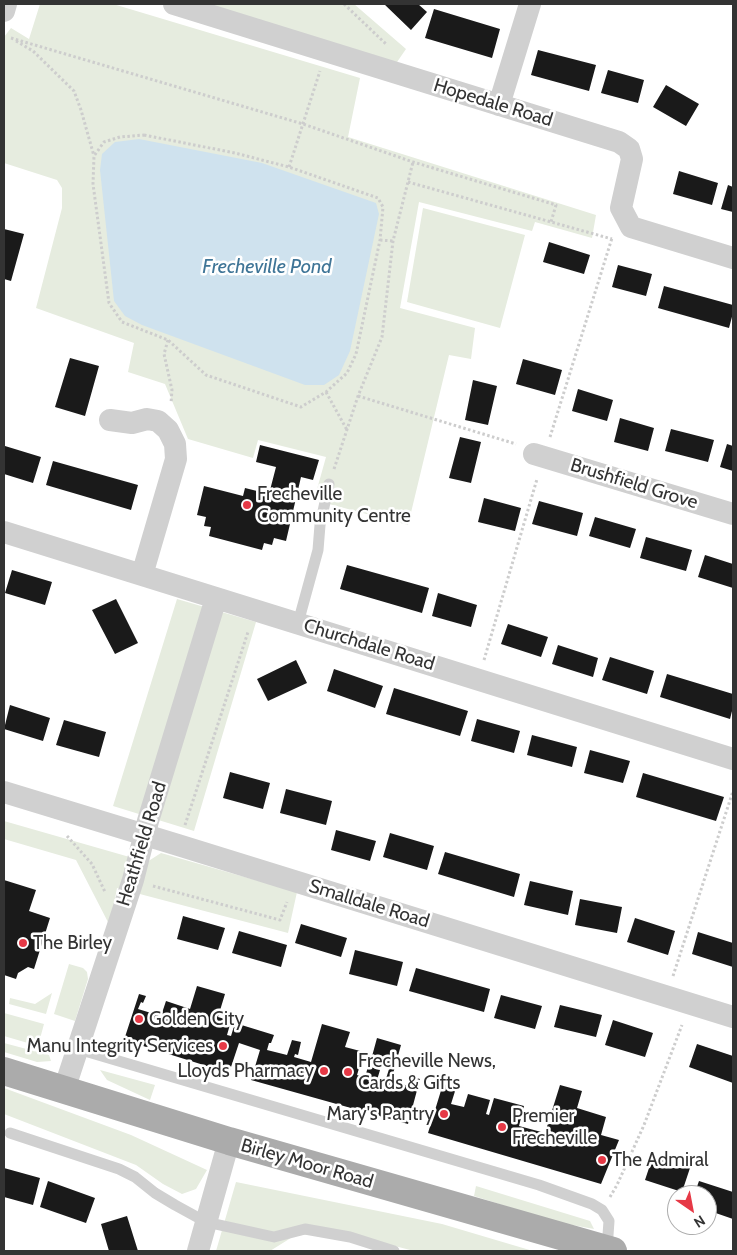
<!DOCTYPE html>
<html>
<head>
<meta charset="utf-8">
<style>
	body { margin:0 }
	#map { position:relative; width:737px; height:1255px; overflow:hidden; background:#fff; font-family:Cabin,sans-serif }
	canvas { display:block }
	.frame { position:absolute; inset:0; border:5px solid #333; pointer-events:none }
	.north { position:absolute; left:667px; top:1185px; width:50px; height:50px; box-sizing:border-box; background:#fff; border:1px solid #adadad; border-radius:50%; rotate:147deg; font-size:14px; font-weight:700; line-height:20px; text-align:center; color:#333 }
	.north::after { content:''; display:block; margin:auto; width:18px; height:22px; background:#e63946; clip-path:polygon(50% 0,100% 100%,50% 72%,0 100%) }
</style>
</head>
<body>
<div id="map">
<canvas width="737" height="1255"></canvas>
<div class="frame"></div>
<div class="north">N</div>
</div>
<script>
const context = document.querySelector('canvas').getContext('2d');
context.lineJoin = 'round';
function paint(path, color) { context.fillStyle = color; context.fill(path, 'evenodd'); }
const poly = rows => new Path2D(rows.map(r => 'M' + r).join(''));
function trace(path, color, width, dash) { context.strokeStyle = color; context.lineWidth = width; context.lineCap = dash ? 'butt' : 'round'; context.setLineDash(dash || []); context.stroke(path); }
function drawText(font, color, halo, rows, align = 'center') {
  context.font = font + ' Cabin,sans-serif'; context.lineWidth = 5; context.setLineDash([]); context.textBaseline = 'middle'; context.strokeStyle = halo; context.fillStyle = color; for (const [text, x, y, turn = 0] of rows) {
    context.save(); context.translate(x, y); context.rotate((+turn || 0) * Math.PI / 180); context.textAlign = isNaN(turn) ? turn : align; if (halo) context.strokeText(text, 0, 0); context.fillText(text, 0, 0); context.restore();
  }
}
paint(poly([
	[40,4,113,4,360,78,348,137,596,215,592,238,535,222,532,231,419,202,400,308,475,328,471,359,449,355,408,525,314,500,326,457,258,440,253,458,188,439,165,384,128,372,134,343,36,308,62,208,62,188,57,180,4,163,4,37,11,28,29,39],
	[204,4,354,4,406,49,395,65],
	[423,208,525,235,500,328,407,302],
	[177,599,256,622,194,831,113,806],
	[4,821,147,862,161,853,297,892,288,933,117,888,110,926,76,860,4,839],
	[69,964,83,968,87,972,88,979,75,1021,54,1014],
	[52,993,46,1014,9,1004,10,998,35,1004],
	[4,1013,44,1024,38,1046,4,1036],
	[4,1043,49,1055,51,1061,37,1062,4,1052],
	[100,1070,155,1085,150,1100,107,1080],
	[4,1088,131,1135,207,1170,196,1189,182,1194,163,1184,136,1165,4,1114],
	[236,1182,442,1224,533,1251,414,1251,337,1231,294,1236,270,1251,216,1251],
	[476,1186,590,1221,594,1229,556,1222,474,1196]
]), '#e6ecdf');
paint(poly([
	[139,139,262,163,376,203,379,214,350,351,339,375,324,385,305,385,142,325,125,316,114,301,100,170,102,154,115,142]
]), '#cfe2ee');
paint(poly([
	[384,4,418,4,427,12,411,30],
	[434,9,500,29,492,58,425,38],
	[538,50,596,65,589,91,531,75],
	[608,70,644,80,638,103,601,93],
	[666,85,699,104,686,126,653,107],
	[679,171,718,183,712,205,673,194],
	[728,185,733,187,733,212,721,209],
	[4,229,24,234,11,281,4,279],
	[549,242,590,255,584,274,543,262],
	[618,265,652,274,646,296,612,287],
	[664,286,733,305,733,313,729,328,658,308],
	[70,358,99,366,85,416,55,407],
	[523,359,562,370,555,395,516,384],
	[473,380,497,386,488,425,465,420],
	[578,389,613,400,607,421,572,411],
	[620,418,654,428,648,451,614,442],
	[671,429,714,440,708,462,665,451],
	[460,437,481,442,471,483,449,478],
	[727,444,733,446,733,471,720,467],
	[260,445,319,460,313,480,301,477,286,541,274,538,272,545,264,543,262,550,209,536,211,527,204,526,206,517,197,515,204,486,243,496,245,488,269,494,276,467,256,462],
	[5,446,41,457,33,483,4,474],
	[53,461,138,485,131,510,46,485],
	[484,498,521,508,515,531,478,522],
	[539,501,583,513,577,536,532,524],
	[595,517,636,529,630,548,589,536],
	[646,537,692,550,686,571,640,558],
	[705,555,733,564,733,588,698,577],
	[347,565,429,588,422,613,340,589],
	[12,570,52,582,45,605,5,593],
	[438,593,477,605,471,627,432,616],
	[116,599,138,643,115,654,92,610],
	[508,624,548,637,541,657,501,644],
	[558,645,598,658,593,677,552,664],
	[610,657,654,671,647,694,602,680],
	[296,660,307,683,268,701,257,679],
	[334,669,383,686,375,708,327,691],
	[667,674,733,694,733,707,730,719,660,697],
	[394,688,468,711,460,736,386,714],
	[10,705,50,718,43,741,4,729],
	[477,719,520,731,514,753,471,741],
	[64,720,106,732,99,757,56,745],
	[532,735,577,747,572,767,527,755],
	[590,750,630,761,623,783,584,773],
	[230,772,270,783,263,809,223,798],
	[643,773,724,797,716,821,636,797],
	[286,789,332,801,326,825,280,813],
	[336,830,376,841,370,861,331,850],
	[390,833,434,846,427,870,383,857],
	[445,852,520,874,514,897,438,874],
	[4,880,36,890,29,911,50,918,34,969,28,967,18,973,16,979,4,975],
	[530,881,573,891,568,915,524,905],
	[580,899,622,907,617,933,575,925],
	[183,916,225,928,218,950,177,939],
	[635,918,675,931,668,955,627,942],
	[301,924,347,938,341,957,295,943],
	[239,931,287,945,281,967,232,953],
	[698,932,733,943,733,967,692,954],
	[355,950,403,962,397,986,349,974],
	[416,968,490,989,484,1012,409,991],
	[197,986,225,994,218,1017,231,1021,227,1035,231,1036,235,1023,274,1035,271,1043,269,1043,267,1050,287,1055,292,1040,301,1042,298,1055,295,1054,294,1057,311,1062,322,1024,350,1032,345,1047,364,1052,357,1075,365,1078,368,1066,380,1070,377,1080,385,1082,390,1066,371,1060,377,1038,401,1045,391,1081,409,1086,412,1077,420,1079,408,1124,251,1080,260,1050,239,1043,229,1073,124,1040,139,994,146,996,143,1003,141,1002,138,1009,161,1016,166,1001,190,1009],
	[501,995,542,1006,535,1029,494,1018],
	[560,1005,602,1015,596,1037,554,1027],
	[613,1020,653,1033,645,1057,605,1045],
	[697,1044,733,1056,733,1083,689,1067],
	[443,1084,456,1088,451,1104,464,1107,468,1094,490,1100,486,1114,489,1115,494,1098,524,1106,519,1126,545,1133,560,1085,582,1091,577,1108,606,1117,601,1135,619,1140,601,1184,428,1133],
	[653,1156,690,1168,682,1192,645,1180],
	[4,1168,40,1178,33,1205,4,1197],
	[48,1181,95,1198,86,1223,40,1207],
	[699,1181,733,1192,733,1219,707,1210,707,1195,694,1195],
	[127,1216,138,1251,109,1251,101,1224]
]), '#1a1a1a');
trace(poly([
	[344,4,387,45],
	[11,38,303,124,413,162,556,205,551,222],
	[16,41,33,51,74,91,81,110,94,156],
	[144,135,235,153,289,167,378,198,383,207,380,240,356,354,347,373,326,392,301,407,206,375,168,340,122,322,109,303,93,184,94,156,104,142,120,137,144,135],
	[289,167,320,71],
	[408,182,612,239],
	[380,240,393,241],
	[168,340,164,354,172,390,171,403],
	[326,392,347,430],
	[358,396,516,444],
	[550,437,612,238],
	[334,469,358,396,382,337,393,241,413,162],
	[484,660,537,479],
	[185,825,248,632],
	[67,836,92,864,105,892],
	[153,886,280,920,287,902],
	[673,976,733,791],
	[610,1197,617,1185,644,1125,682,1025]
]), '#cdcdcd', 3, [2.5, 2.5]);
trace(poly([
	[298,623,318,550,320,525,329,484],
	[78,1049,539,1185,592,1204,602,1210,609,1221,607,1249],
	[10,1133,119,1169,135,1177,155,1193,175,1205,206,1222,274,1237,305,1229,350,1237,394,1251]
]), '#d0d0d0', 11);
trace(poly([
	[174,4,619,142,629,149,632,159,621,208,631,227,733,258],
	[4,11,6,4],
	[499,105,530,4],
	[110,420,132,423,147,419,158,421,168,430,175,444,176,459,142,575],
	[534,454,733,514],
	[4,532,733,759],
	[4,792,178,845,733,1017],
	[64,1090,133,880,148,821,216,598],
	[198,1251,229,1141]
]), '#d0d0d0', 22);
trace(poly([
	[4,1071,229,1141,613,1251]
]), '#ababab', 28);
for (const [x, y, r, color] of [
	[247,505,5,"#e63946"],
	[23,943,5,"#e63946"],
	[139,1019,5,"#e63946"],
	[223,1046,5,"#e63946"],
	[324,1071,5,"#e63946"],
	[348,1072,5,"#e63946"],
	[444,1114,5,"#e63946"],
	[502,1127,5,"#e63946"],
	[602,1160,5,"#e63946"]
]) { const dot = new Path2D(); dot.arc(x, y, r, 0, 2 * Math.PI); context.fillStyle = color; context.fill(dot); trace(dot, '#fff', 2); }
drawText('19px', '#333', '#fff', [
	["Hopedale Road",493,103,17],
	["Brushfield Grove",634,484,17],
	["Churchdale Road",369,645,17],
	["Heathfield Road",142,844,-73],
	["Smalldale Road",369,904,17],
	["Birley Moor Road",307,1164,16]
]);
drawText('19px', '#333', '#fff', [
	["Frecheville",257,494],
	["Community Centre",257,516],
	["The Birley",33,943],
	["Golden City",149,1019],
	["Manu Integrity Services",213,1046,"right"],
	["Frecheville News,",358,1061],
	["Cards & Gifts",358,1083],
	["Lloyds Pharmacy",314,1071,"right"],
	["Mary's Pantry",434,1114,"right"],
	["Premier",512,1116],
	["Frecheville",512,1138],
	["The Admiral",612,1160]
], 'left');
drawText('italic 20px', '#3f7597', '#fff', [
	["Frecheville Pond",267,267]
]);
</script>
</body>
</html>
